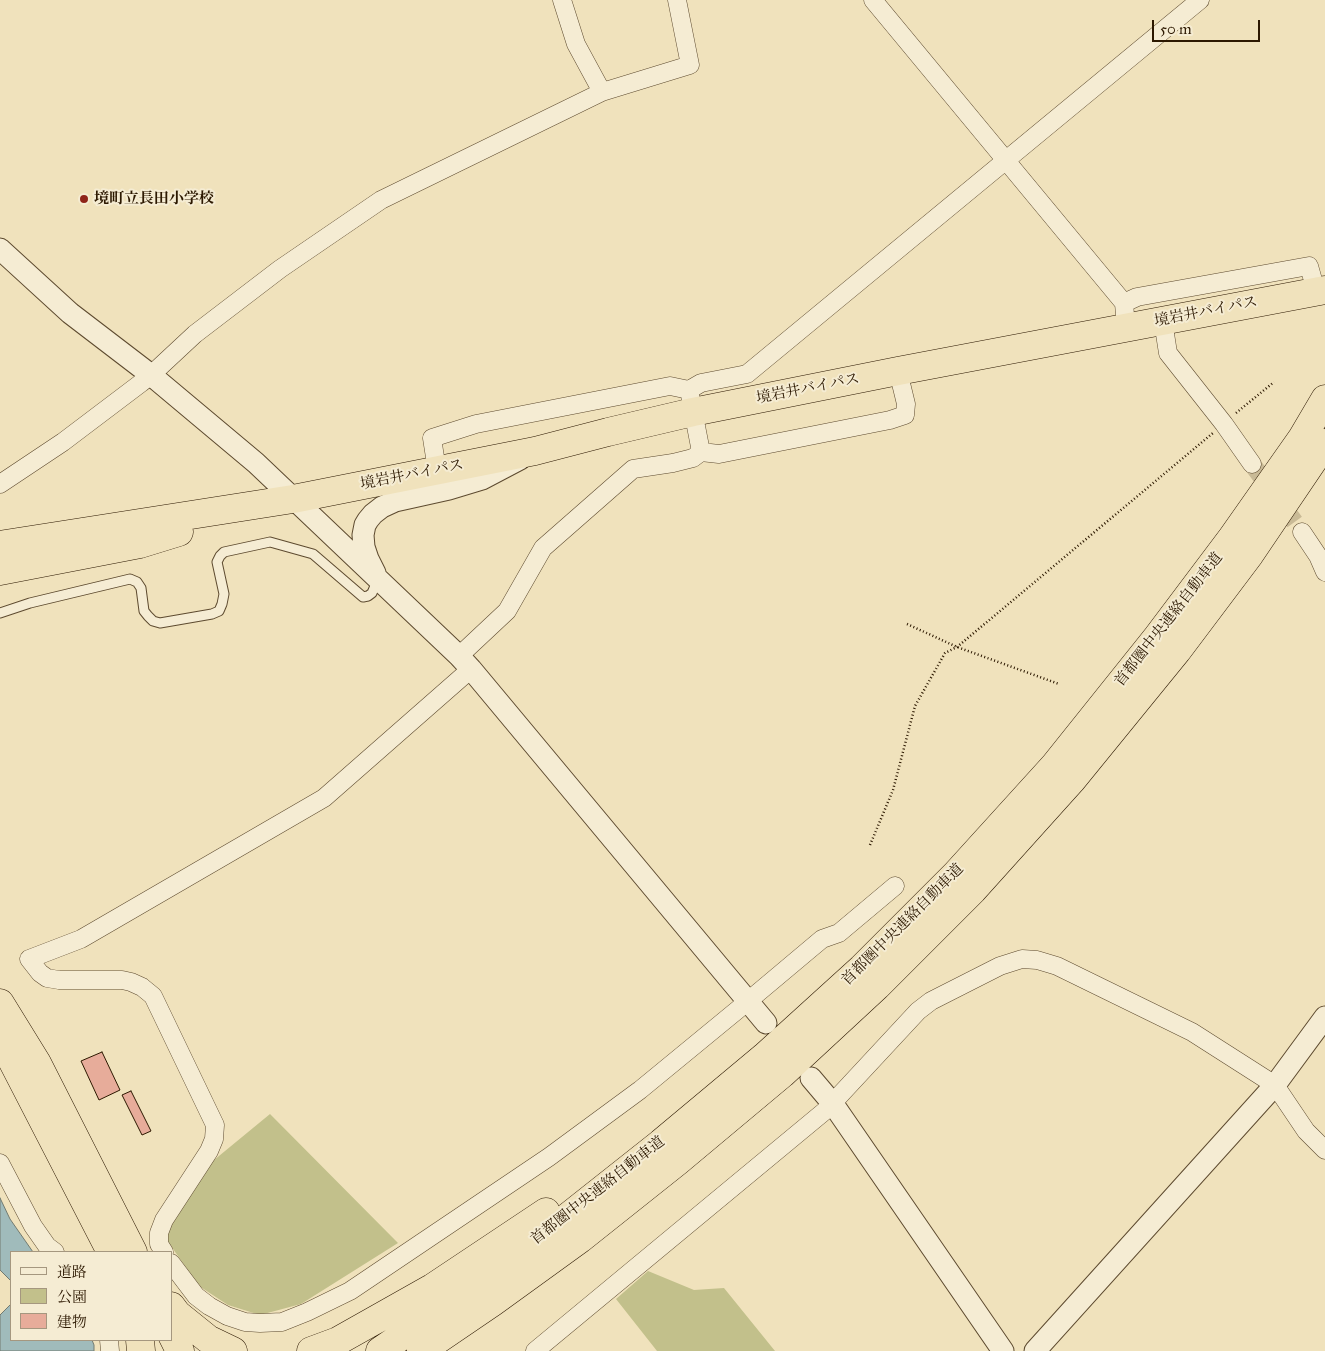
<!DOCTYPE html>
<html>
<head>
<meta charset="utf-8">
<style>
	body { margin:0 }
	#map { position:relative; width:1325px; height:1351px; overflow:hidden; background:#f0e2bc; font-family:"IM FELL Great Primer","Noto Serif JP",serif }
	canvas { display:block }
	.legend { position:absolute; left:10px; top:1251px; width:162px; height:90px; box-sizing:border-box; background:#f5ecd3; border:1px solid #a5977f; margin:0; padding:6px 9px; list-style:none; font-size:15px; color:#2c1800 }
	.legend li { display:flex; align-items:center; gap:10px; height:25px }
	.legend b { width:25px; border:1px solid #a5977f }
	.scale { position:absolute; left:1152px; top:20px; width:108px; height:22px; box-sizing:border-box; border:2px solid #2c1800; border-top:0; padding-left:6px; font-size:15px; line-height:18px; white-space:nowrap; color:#2c1800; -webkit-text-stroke:4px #f5ecd3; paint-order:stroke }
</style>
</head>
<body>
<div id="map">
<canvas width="1325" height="1351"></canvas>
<ul class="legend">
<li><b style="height:6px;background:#f5ecd3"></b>道路</li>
<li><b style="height:14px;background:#c2c08b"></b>公園</li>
<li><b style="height:14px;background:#e7ac9a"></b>建物</li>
</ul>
<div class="scale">50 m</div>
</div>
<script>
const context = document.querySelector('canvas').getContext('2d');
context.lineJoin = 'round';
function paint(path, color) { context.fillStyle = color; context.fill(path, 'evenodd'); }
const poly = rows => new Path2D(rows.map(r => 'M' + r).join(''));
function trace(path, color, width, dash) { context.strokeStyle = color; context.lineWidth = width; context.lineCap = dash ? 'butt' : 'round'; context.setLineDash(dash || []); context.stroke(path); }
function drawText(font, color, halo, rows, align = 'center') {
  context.font = font + ' "IM FELL Great Primer","Noto Serif JP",serif'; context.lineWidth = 4; context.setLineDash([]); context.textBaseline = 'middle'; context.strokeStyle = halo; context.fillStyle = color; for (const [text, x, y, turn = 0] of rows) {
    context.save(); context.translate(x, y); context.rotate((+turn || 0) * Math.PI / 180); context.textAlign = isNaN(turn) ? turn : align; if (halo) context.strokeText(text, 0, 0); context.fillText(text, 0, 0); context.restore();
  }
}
paint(poly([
	[270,1114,398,1243,301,1304,260,1315,228,1305,199,1286,166,1239,169,1221,208,1165],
	[648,1271,694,1290,724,1288,775,1351,657,1351,616,1299]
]), '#c2c08b');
const water = poly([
	[0,1198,10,1219,33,1252,11,1252,11,1281,0,1270,0,1198],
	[11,1304,11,1340,92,1340,94,1345,94,1351,0,1351,0,1315,11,1304]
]);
paint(water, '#a0bbbb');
trace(water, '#727a70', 1);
const building = poly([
	[102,1052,120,1090,99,1100,81,1061,102,1052],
	[131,1091,151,1131,142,1135,122,1095,131,1091]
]);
paint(building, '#e7ac9a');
trace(building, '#2c1800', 1);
trace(poly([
	[1252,464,1302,532]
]), '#c9ba96', 18, [18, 9]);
const service = poly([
	[0,613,30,603,130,579,137,582,141,588,144,611,148,616,153,621,160,623,212,614,219,611,222,604,224,594,217,562,220,556,224,552,270,542,313,554,363,597,368,596,372,593,378,579]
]);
const minor = poly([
	[562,0,576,44,602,92],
	[873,0,1124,303,1126,327],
	[1124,303,1137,297,1309,266,1316,291],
	[1163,321,1168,353,1224,424,1252,464],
	[701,452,719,454,890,420,905,415,906,404,898,371],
	[437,470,432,438,476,424,670,386,689,390],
	[0,484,63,442,141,383,151,375,195,334,280,269,381,200,602,92,690,65,677,0],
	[1302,532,1318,556,1325,572],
	[459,656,507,611,543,548,633,469,673,463,693,458,701,452,689,390,701,383,747,374,1200,0],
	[0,1163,33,1226,47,1246,55,1252],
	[164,1252,159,1244,159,1233,164,1220,209,1151,214,1139,215,1125,153,996,142,987,131,982,122,980,59,980,47,978,40,973,29,959,81,939,324,798,471,669],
	[171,1263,196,1296,209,1306,227,1316,245,1322,260,1323,282,1322,307,1312,350,1291,549,1157,640,1090,741,1007,822,939,839,933,895,886],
	[109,1340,110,1351],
	[535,1351,826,1110,918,1011,931,1001,1000,966,1022,959,1037,960,1057,966,1192,1032,1275,1085,1306,1131,1325,1150]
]);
const tertiary = poly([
	[0,249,70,313,151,375,256,463,459,656,471,669,766,1023],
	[375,573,368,559,364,547,363,535,365,525,368,520,373,514,382,507,395,501,449,489,482,479,520,459],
	[811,1078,833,1104,1003,1351],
	[1035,1351,1275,1085,1325,1017]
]);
const trunk = poly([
	[0,545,293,499,535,451,608,432,693,412,898,371,1325,290],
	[0,571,140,544,179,532]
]);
const motorway = poly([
	[0,1003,37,1063,133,1252],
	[0,1037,111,1252],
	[171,1306,177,1314,208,1339,233,1351],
	[171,1333,180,1351],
	[140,1340,141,1351],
	[311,1351,338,1341,432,1288,546,1212],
	[380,1351,465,1293,565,1219,661,1143,764,1057,862,968,956,874,1054,766,1158,636,1231,539,1302,438,1325,399],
	[421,1351,493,1302,580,1239,678,1161,782,1074,877,986,973,890,1072,780,1177,651,1250,554,1325,443]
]);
trace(service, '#5d4a2f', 11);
trace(minor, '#5d4a2f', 19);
trace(tertiary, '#5d4a2f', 23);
trace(trunk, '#2c1800', 29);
trace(motorway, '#2c1800', 29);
trace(poly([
	[1236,413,1274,382],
	[907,624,957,647,1059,684],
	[870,845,893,790,915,706,945,653,957,647,1213,433]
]), '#2c1800', 2.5, [1, 2.5]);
trace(service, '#f5ecd3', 9);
trace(minor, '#f5ecd3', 18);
trace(tertiary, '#f5ecd3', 21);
trace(trunk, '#f0e2bc', 28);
trace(motorway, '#f0e2bc', 28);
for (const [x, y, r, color] of [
	[84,199,5,"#8f2418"]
]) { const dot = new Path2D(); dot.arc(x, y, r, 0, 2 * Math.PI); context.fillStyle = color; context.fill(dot); trace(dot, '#f5ecd3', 2); }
drawText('bold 15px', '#2c1800', '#f5ecd3', [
	["境町立長田小学校",94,199]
], 'left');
drawText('15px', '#2c1800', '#f5ecd3', [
	["境岩井バイパス",1206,312,-11],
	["境岩井バイパス",808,389,-11],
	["境岩井バイパス",412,475,-11],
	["首都圏中央連絡自動車道",1169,620,-52],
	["首都圏中央連絡自動車道",903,925,-45],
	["首都圏中央連絡自動車道",598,1191,-38]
]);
</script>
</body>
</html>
